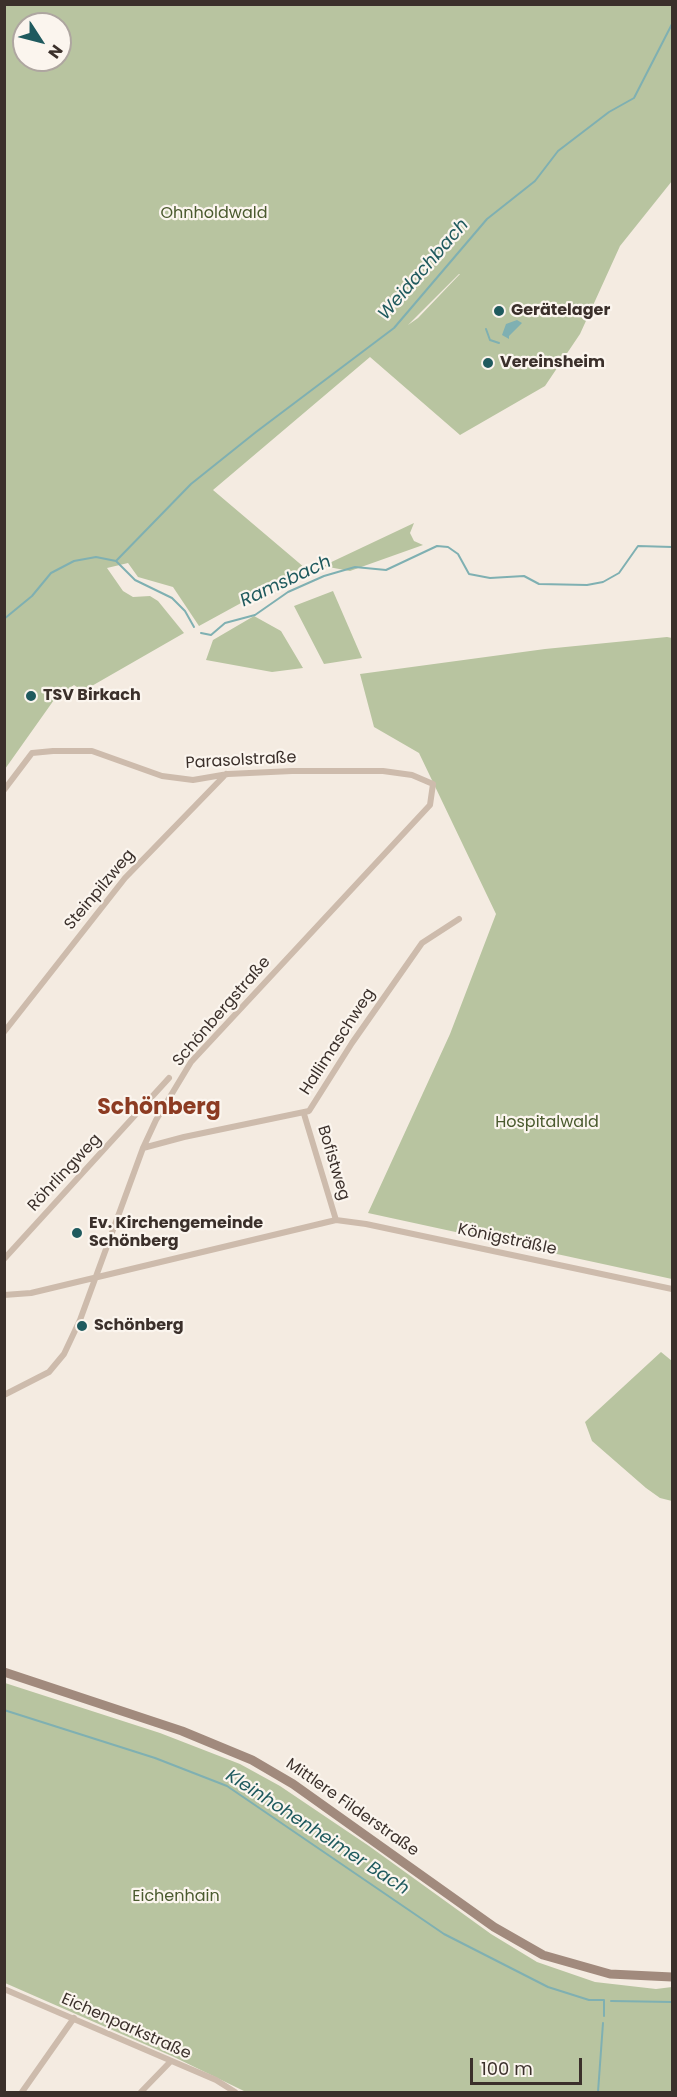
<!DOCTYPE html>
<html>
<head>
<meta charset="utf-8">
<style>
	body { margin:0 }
	#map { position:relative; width:677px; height:2097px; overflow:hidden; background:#f4ebe1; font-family:Poppins,sans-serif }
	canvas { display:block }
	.frame { position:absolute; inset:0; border:6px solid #3b302b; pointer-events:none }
	.north { position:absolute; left:12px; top:12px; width:60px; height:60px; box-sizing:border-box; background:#fbf5ee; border:2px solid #aea6a0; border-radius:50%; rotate:126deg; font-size:16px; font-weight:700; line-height:24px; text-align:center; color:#3b302b }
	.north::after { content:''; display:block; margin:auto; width:21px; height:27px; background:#1f5a5e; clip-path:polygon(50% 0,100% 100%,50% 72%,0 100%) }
	.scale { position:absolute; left:470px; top:2058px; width:112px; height:27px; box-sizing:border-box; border:3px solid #3b302b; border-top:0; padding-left:8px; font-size:18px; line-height:21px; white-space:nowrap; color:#3b302b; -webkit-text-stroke:4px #fbf5ee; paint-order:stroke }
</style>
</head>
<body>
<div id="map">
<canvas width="677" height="2097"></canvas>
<div class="frame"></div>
<div class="north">N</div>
<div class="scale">100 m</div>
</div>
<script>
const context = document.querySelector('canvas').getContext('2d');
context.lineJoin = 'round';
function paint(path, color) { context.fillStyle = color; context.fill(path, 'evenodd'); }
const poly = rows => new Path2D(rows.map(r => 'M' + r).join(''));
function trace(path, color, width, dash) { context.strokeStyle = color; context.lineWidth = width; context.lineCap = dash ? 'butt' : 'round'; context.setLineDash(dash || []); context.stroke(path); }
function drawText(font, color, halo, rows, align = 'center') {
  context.font = font + ' Poppins,sans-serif'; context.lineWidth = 4.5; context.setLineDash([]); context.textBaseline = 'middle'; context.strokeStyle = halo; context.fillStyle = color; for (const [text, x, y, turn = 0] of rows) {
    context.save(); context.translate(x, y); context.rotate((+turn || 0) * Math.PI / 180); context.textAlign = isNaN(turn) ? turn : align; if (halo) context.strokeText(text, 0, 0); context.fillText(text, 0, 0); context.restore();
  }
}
paint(poly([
	[5,5,672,5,672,181,620,246,580,334,545,386,460,435,370,357,213,490,305,568,199,626,173,587,138,577,128,563,107,568,123,591,133,597,150,596,158,601,184,633,83,691,74,685,67,690,61,690,5,769],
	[24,24,60,24,60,60,24,60],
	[460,274,418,318,408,325,459,274],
	[414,523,410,533,414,541,423,545,350,571,323,566],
	[333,591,362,658,324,664,294,606],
	[254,616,281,631,303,668,272,672,206,660,213,640],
	[667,637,672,638,672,1279,368,1213,450,1034,496,914,419,753,374,727,360,674,545,649],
	[661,1352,672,1361,672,1501,660,1498,646,1488,592,1441,585,1422],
	[5,1683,160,1733,240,1764,280,1786,369,1846,491,1934,537,1962,595,1982,656,1989,672,1987,672,2092,246,2092,174,2057,5,1983]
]), '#b8c4a0');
paint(poly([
	[517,320,522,323,509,336,509,339,502,335,506,324]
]), '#7fb0b2');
trace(poly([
	[486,329,490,340,499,343],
	[116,561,191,484,256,432,394,328,487,219,535,181,558,151,609,112,634,98,672,24],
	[4,619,32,596,51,573,74,561,96,557,116,561,135,580,172,598,185,611,194,627],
	[201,633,211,635,225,623,255,615,288,592,324,576,355,567,386,570,437,546,448,547,458,554,469,574,490,578,524,576,539,584,587,585,603,582,619,573,638,546,672,547],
	[4,1710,155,1758,227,1786,444,1934,548,1987,589,2000,604,2000,604,2016],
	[611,2001,672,2002],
	[598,2092,603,2023]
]), '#7fb0b2', 2);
trace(poly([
	[4,790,32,753,53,751,92,751,162,776,193,780,228,774,292,771,383,771,412,775,433,784,430,805,191,1062,156,1120,143,1148,80,1320,64,1354,49,1372,4,1395],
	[4,1032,125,878,226,774],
	[304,1114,336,1220],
	[143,1148,184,1137,309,1111,352,1043,422,943,459,919],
	[4,1259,169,1078],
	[4,1295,31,1293,336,1220,366,1224,672,1289],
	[4,1989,216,2080,235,2092],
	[22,2092,74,2018],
	[141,2092,171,2061]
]), '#cdbbac', 6);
trace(poly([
	[4,1672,182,1731,252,1760,293,1784,494,1927,543,1955,610,1974,672,1977]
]), '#a18a7d', 9);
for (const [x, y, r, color] of [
	[499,311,6,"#1f5a5e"],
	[488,363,6,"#1f5a5e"],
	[31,696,6,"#1f5a5e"],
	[77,1233,6,"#1f5a5e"],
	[82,1326,6,"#1f5a5e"]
]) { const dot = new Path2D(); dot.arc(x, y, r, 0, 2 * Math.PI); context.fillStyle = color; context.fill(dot); trace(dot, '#fbf5ee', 2); }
drawText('16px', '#4a5a2e', '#fbf5ee', [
	["Ohnholdwald",214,214],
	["Hospitalwald",547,1123],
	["Eichenhain",176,1897]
]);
drawText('bold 16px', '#3b302b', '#fbf5ee', [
	["Gerätelager",511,311],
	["Vereinsheim",500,363],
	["TSV Birkach",43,696],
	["Ev. Kirchengemeinde",89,1224],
	["Schönberg",89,1242],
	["Schönberg",94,1326]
], 'left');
drawText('16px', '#3b302b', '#fbf5ee', [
	["Parasolstraße",241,761,-3],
	["Steinpilzweg",100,890,-50],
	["Schönbergstraße",222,1012,-49],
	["Hallimaschweg",338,1042,-57],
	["Bofistweg",333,1163,73],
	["Röhrlingweg",65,1173,-47],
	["Königsträßle",507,1240,12],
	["Mittlere Filderstraße",352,1808,35],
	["Eichenparkstraße",126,2027,24]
]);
drawText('italic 18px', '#1f5a5e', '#fbf5ee', [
	["Weidachbach",424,270,-49],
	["Ramsbach",286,582,-25],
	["Kleinhohenheimer Bach",317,1833,33]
]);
drawText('bold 22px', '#8c3b22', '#fbf5ee', [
	["Schönberg",159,1108]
]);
</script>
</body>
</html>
